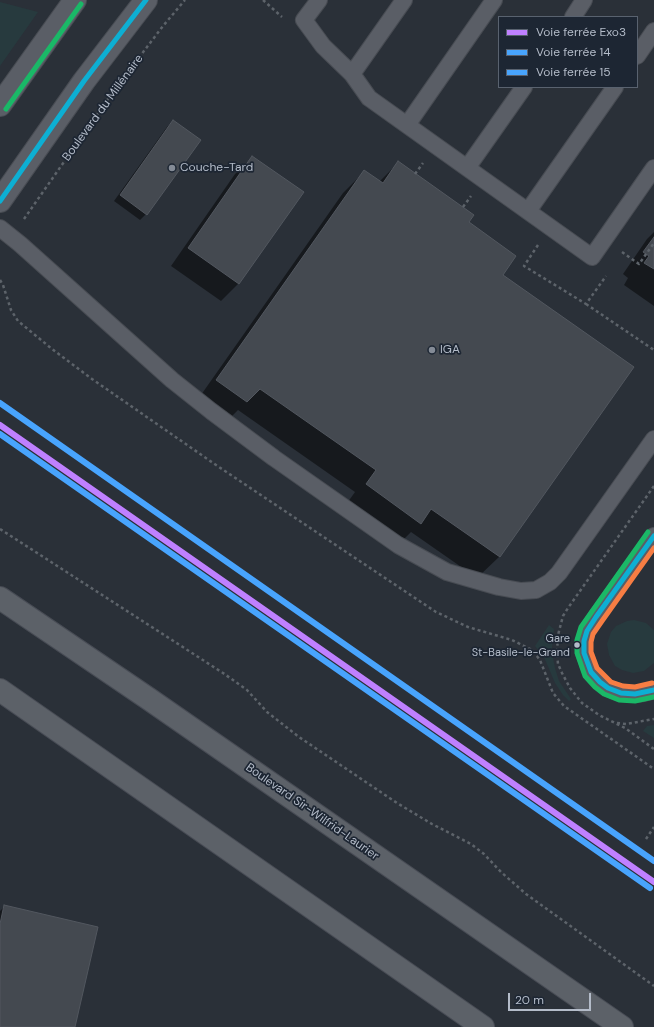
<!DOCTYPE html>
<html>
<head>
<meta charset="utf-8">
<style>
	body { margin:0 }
	#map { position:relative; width:654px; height:1027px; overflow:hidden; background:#2a3038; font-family:"DM Sans",sans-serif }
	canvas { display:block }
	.legend { position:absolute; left:498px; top:16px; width:140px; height:72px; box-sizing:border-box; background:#1d2633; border:1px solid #59626f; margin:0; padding:5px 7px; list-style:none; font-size:12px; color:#b4bcc9 }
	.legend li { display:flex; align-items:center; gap:8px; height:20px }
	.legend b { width:20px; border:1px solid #59626f }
	.scale { position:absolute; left:508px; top:993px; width:83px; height:18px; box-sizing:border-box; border:2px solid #b4bcc9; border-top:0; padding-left:5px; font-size:12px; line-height:14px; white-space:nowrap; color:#b4bcc9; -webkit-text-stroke:3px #1d2633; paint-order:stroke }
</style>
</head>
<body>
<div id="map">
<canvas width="654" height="1027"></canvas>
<ul class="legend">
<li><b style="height:5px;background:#bf80ff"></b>Voie ferrée Exo3</li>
<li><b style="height:5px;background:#48a4fd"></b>Voie ferrée 14</li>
<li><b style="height:5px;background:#48a4fd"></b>Voie ferrée 15</li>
</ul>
<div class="scale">20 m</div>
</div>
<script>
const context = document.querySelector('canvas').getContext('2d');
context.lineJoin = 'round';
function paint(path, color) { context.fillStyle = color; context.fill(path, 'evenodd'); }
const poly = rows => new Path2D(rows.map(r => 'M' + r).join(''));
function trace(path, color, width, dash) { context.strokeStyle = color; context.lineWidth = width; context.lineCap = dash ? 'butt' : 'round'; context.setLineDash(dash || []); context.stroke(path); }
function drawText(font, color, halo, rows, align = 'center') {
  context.font = font + ' "DM Sans",sans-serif'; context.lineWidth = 3.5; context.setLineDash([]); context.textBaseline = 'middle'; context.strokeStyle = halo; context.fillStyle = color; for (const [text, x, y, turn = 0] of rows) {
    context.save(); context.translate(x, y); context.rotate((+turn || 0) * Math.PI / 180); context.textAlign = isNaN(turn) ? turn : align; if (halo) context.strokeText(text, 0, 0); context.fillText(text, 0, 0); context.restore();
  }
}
paint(poly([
	[0,2,38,12,0,66],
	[634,620,646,623,654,630,654,663,644,671,633,673,622,670,615,666,609,655,607,644,611,632,616,626,627,621],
	[549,625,554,629,552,647,553,658,555,668,559,681,571,699,569,701,563,695,555,683,544,657,535,646],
	[654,725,654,738,643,731,647,726]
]), '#273a3e');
paint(poly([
	[173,121,146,214,140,220,114,201,167,127],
	[253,157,239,283,221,301,171,266,235,174],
	[398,163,467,223,502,275,632,367,499,557,477,578,411,532,399,544,345,506,355,492,238,410,225,423,196,402,343,193,364,172,379,182],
	[654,232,654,306,624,285,628,278,623,274,647,239],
	[5,906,74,1027,0,1027,0,911]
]), '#0007');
const building = poly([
	[173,120,201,140,147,215,120,195,173,120],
	[252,156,304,192,239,284,188,248,252,156],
	[398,161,474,215,469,222,516,256,503,275,634,367,500,557,431,509,421,524,366,484,376,470,260,389,247,402,216,380,364,170,383,183,398,161],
	[654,237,654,269,644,263,649,256,643,252,654,237],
	[4,905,98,927,75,1027,0,1027,0,924,4,905]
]);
paint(building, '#444950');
trace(building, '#52575f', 1);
const service = poly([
	[319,0,304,20,323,46,352,74,369,98,592,257,654,168],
	[573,17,584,0],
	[637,56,654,31],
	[352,74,404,0],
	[407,125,494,0],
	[467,168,524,87],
	[528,211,615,87],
	[0,228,20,244,172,380,211,411,274,458,398,545,447,572,499,587,521,591,536,590,550,582,559,573,654,439],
	[654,536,596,617,587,631,584,641,584,653,591,672,600,682,608,688,621,693,635,694,644,693,654,690]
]);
const tertiary = poly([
	[0,105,75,0],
	[0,201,84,81,146,0]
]);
const primary = poly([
	[0,598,149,699,622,1027],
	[0,690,483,1027]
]);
trace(service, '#484c53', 18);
trace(tertiary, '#484c53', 24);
trace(primary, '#484c55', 24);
trace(poly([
	[263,0,282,17],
	[415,174,423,163],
	[463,207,471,196],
	[24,219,115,89,163,26,185,0],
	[538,245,524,266,586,304,606,276],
	[622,252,639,264,654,243],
	[0,280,3,285,11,310,18,321,52,349,92,379,216,465,436,612,468,627,512,640,532,650,540,660,553,693,564,706,654,769],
	[586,304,654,350],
	[654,486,568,608,563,616,558,635,557,653,558,664,562,673,570,688,582,703,599,715,625,728,654,749],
	[0,529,223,673,247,690,267,712,299,737,397,803,432,824,471,844,484,854,501,872,526,894,654,986],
	[617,723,626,724,654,719],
	[646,839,654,827]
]), '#5d636a', 2.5, [3, 3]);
trace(service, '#5a5e66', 16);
trace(tertiary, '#5a5e66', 22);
trace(primary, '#5c6168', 22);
trace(poly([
	[0,201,84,81,146,0],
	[654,536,596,617,587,631,584,641,584,653,591,672,600,682,608,688,621,693,635,694,654,690]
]), '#0dafd3', 5);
trace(poly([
	[6,109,81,4],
	[648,532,581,627,577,640,577,653,585,676,595,687,604,694,619,700,635,701,654,697]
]), '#1ab867', 5);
trace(poly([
	[652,683,635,687,623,686,611,682,597,668,591,652,591,642,593,634,602,621,654,548]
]), '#f77d43', 5);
trace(poly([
	[0,425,654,882]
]), '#bf80ff', 6);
trace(poly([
	[0,403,654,861]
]), '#48a4fd', 6);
trace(poly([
	[0,434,650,888]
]), '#48a4fd', 6);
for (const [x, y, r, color] of [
	[172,168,4,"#848b96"],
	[432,350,4,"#848b96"],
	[577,645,3.5,"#b4bcc9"]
]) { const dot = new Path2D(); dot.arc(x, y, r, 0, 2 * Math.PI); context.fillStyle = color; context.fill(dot); trace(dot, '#1d2633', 1.5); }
drawText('11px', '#b4bcc9', '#1d2633', [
	["Gare",570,639],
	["St-Basile-le-Grand",570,653]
], 'right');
drawText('12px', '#b4bcc9', '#1d2633', [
	["Boulevard du Millénaire",103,108,-54],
	["Boulevard Sir-Wilfrid-Laurier",312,812,35]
]);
drawText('12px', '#b4bcc9', '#1d2633', [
	["Couche-Tard",180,168],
	["IGA",440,350]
], 'left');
</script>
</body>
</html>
